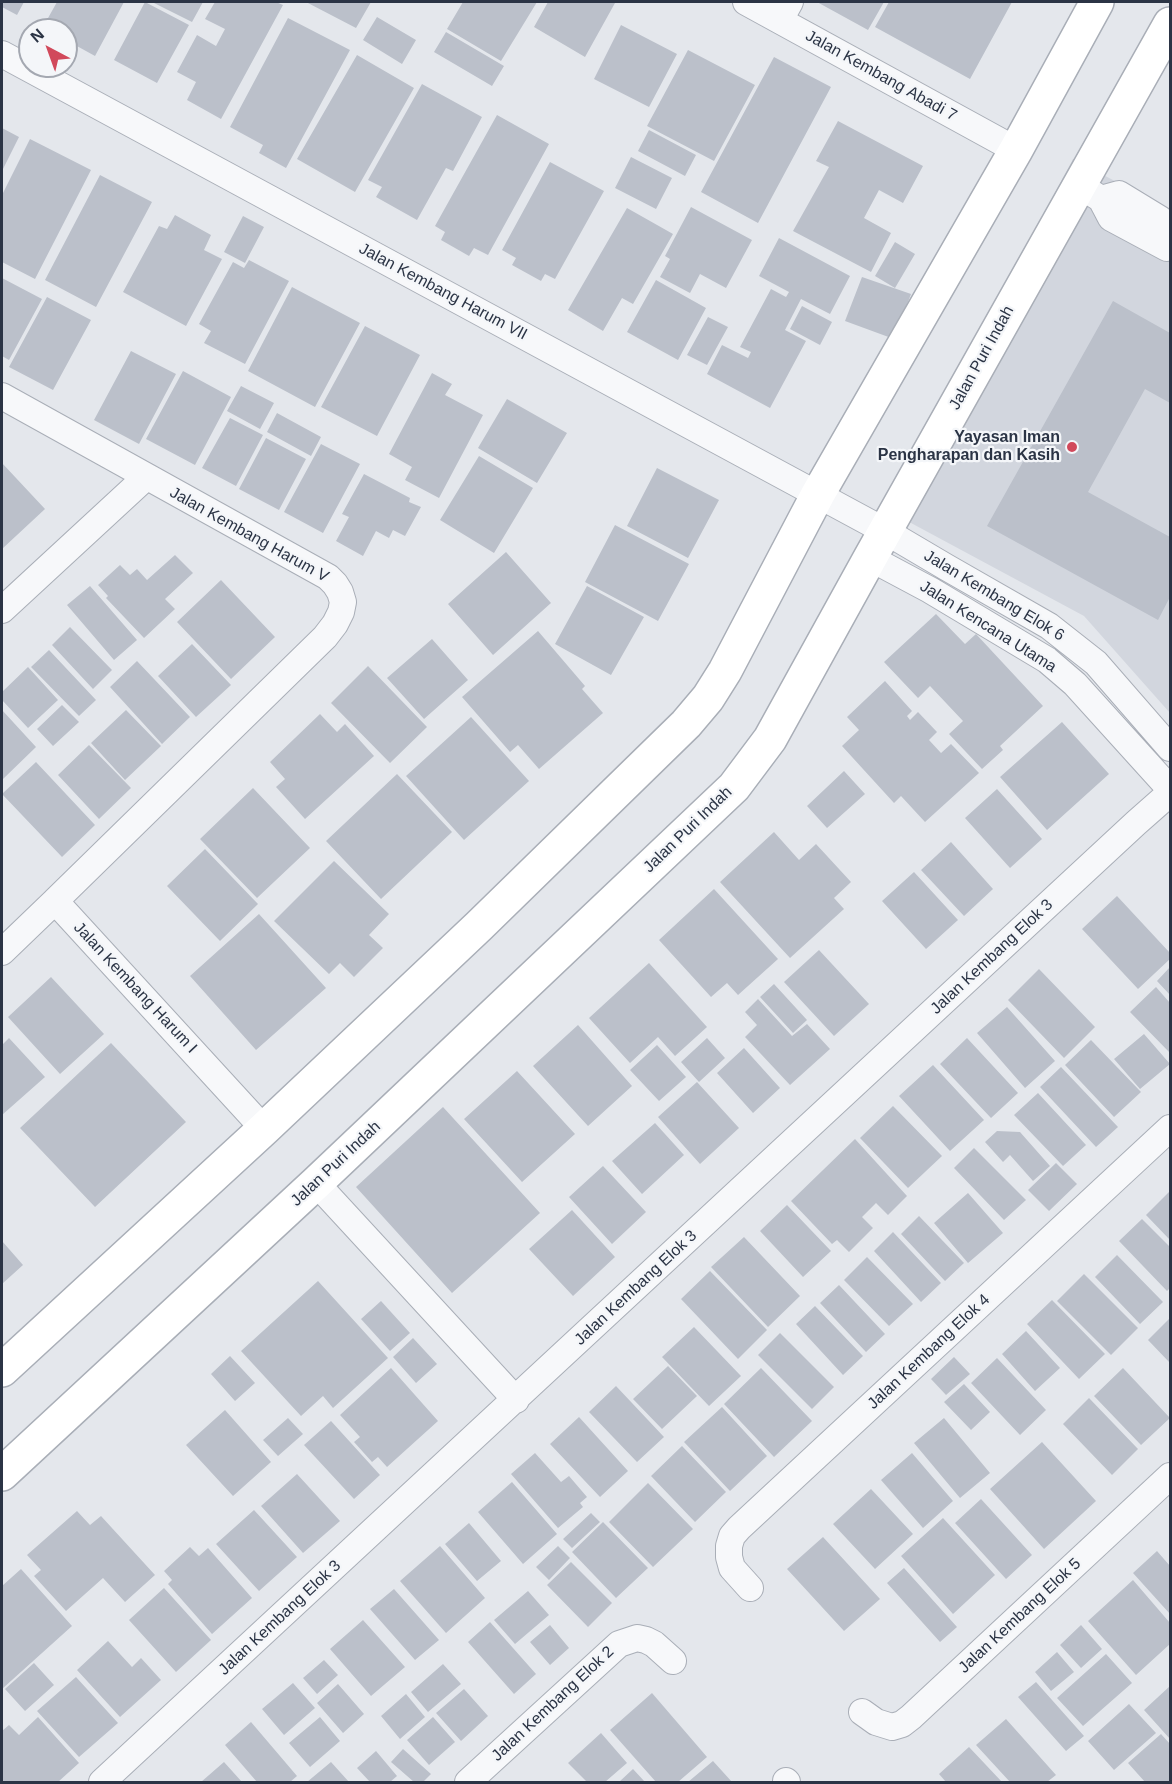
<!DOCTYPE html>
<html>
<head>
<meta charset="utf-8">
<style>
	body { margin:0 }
	#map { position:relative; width:1172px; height:1784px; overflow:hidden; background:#e4e7ec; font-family:Helvetica,sans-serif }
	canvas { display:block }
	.frame { position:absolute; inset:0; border:3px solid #2b3445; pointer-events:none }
	.north { position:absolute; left:18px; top:18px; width:60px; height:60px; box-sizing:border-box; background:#f4f6f9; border:2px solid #a4a8b1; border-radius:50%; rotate:319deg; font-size:16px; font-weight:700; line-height:24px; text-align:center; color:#2b3445 }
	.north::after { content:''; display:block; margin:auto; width:21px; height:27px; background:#d1495b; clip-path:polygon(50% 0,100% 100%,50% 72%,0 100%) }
</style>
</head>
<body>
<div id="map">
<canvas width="1172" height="1784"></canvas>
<div class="frame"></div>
<div class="north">N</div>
</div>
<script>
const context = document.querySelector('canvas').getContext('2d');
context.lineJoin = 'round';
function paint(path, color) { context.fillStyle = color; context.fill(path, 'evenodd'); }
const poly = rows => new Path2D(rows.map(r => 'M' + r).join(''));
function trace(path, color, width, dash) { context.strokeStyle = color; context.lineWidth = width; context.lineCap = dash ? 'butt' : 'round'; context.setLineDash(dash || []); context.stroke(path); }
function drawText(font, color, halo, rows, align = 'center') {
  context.font = font + ' Helvetica,sans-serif'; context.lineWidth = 4.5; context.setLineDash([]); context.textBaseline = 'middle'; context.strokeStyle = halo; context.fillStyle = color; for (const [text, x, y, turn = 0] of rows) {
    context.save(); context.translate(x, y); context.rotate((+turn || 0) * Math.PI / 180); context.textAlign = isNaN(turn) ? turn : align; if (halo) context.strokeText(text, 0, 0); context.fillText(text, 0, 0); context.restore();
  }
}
paint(poly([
	[1073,159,1170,210,1170,713,1084,616,885,509]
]), '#d2d6de');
paint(poly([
	[2,2,24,2,17,15,2,7],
	[57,2,124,2,95,56,66,40,66,30,47,30,43,27],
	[145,2,189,25,157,83,114,60],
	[152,2,203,2,192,22],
	[215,2,276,2,283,5,221,119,187,100,196,82,177,72,197,35,216,46,225,29,205,19],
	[306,2,371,2,356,28],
	[463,2,537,2,501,61,447,29],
	[548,2,612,2,615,3,585,57,534,27],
	[817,2,884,2,868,30],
	[889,2,1012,2,970,79,875,27],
	[377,17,416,40,402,64,363,40],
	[288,18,350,50,286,168,259,153,263,145,230,127],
	[621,25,677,54,649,107,594,79],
	[446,32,504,66,492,86,434,52],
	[688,50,755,85,714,161,647,126],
	[357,55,414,88,355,192,297,159],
	[774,57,831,87,758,223,701,192],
	[422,84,482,117,453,171,446,168,417,220,376,197,382,187,368,180],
	[497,115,549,144,488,255,474,248,469,256,441,240,445,232,435,226],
	[838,121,923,166,903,203,879,190,864,218,891,233,871,272,793,231,829,167,816,161],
	[2,128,19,137,2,171],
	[649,130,696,155,685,176,638,151],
	[30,139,91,170,35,279,2,262,2,195],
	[631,157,672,178,656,209,615,188],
	[550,162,604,191,555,279,545,274,541,281,512,265,516,258,502,250],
	[100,175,152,202,96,307,45,280],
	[691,207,752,240,726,288,700,274,690,293,660,277,670,259,665,256],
	[627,208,673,234,633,304,622,298,603,331,568,310],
	[175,215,211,235,204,250,222,259,186,326,123,292,159,226,167,229],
	[243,216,264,227,245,263,224,252],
	[779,238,850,276,830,314,801,299,785,330,806,341,770,408,707,374,722,345,748,358,751,352,740,347,771,289,786,297,789,292,759,276],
	[895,242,915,254,895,288,875,276],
	[249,260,289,281,245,364,204,343,211,331,199,324,233,262,244,268],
	[862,277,911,294,894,339,845,321],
	[2,278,42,299,9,360,2,356],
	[656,280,706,308,678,360,627,332],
	[292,287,360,323,315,407,248,371],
	[47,297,91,320,53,390,9,367],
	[1113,301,1170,333,1170,403,1145,389,1088,492,1170,537,1170,597,1158,620,987,526],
	[802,306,832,322,820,345,790,329],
	[708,317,728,327,707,365,687,355],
	[365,326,420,355,377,436,321,407],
	[131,351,176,374,139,444,94,420],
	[183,371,231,397,195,465,146,439],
	[432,373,452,384,445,395,483,415,439,498,405,480,412,467,389,454],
	[241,386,274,403,260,429,227,411],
	[507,399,567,433,537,483,478,448],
	[277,413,321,437,311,456,267,432],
	[230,418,263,435,236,486,202,468],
	[266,438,306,459,279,510,239,489],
	[321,444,360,464,323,533,284,512],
	[479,456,533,488,494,553,440,520],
	[2,463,45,509,2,549],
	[657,468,719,500,688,558,627,526],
	[364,474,410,498,409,502,421,507,405,536,393,530,389,538,376,531,363,556,336,541,349,517,342,514],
	[615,525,689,564,658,621,585,582],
	[506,552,551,603,493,655,448,604],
	[175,555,193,573,165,599,175,609,144,638,106,598,108,596,98,585,120,565,130,575,137,569,147,580],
	[221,580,275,637,231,679,177,622],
	[90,586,137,640,114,660,67,605],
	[587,586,644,617,611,675,555,644],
	[936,614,965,644,976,634,1043,706,1000,746,1003,750,982,769,949,734,963,721,930,686,918,698,884,662],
	[70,627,112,670,93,689,52,645],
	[538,631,585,686,582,689,603,713,539,769,518,745,510,752,462,697],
	[432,639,468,680,424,719,387,678],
	[192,644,231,685,196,717,158,676],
	[49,650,96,700,79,716,31,667],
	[137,661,190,717,162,744,110,687],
	[368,666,427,727,390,763,331,703],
	[28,667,58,700,28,728,2,700,2,692],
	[885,681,912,711,907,716,910,720,918,712,937,732,929,740,941,753,951,744,979,773,925,822,901,796,894,803,842,746,859,730,847,717],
	[62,705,79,722,53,746,37,729],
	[2,710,36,747,2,780],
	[126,710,161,746,125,780,91,743],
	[320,714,337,732,345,724,374,756,305,819,276,787,285,779,270,762],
	[471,717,529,781,464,840,406,776],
	[1062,722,1109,774,1047,830,1000,777],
	[89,745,131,788,99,819,58,775],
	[36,762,95,825,62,857,2,794],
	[844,771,865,794,827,828,807,806],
	[397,774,452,832,381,899,326,841],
	[253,788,310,848,257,898,200,839],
	[997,789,1042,839,1010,868,965,818],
	[774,832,799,860,816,844,851,882,834,898,844,909,790,958,720,882],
	[951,842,993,889,964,916,921,870],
	[205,849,258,904,220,941,167,886],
	[334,861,389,914,369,935,383,948,354,977,340,963,329,974,274,921],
	[914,872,958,920,926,949,882,901],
	[714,889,778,959,738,995,727,983,711,997,659,940],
	[1117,896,1170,953,1170,959,1138,989,1082,929],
	[259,914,326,988,256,1050,190,976],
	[819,950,869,1004,834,1036,784,982],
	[649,963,707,1027,675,1056,658,1037,630,1063,589,1018],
	[1170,967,1170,995,1157,981],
	[1039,969,1095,1027,1064,1058,1008,1000],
	[51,977,104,1034,60,1074,8,1017],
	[774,984,807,1020,793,1033,760,997],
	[1156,987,1170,1003,1170,1053,1130,1012],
	[758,999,792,1036,807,1024,830,1049,790,1085,745,1037,757,1025,745,1012],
	[1007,1007,1055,1061,1025,1088,977,1033],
	[578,1025,632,1086,588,1126,533,1066],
	[1144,1034,1170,1064,1140,1089,1114,1059],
	[9,1038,45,1077,2,1115,2,1045],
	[707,1038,725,1058,699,1082,681,1062],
	[967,1038,1018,1093,991,1118,940,1064],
	[1091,1040,1141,1092,1114,1117,1065,1065],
	[111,1043,186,1122,95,1207,20,1128],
	[657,1045,686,1077,659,1101,630,1070],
	[744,1048,780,1088,753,1113,717,1073],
	[933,1065,984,1120,950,1151,899,1096],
	[1061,1067,1118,1127,1096,1147,1040,1087],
	[517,1071,575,1134,522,1182,464,1119],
	[697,1082,739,1128,700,1164,658,1117],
	[1038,1093,1086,1145,1063,1166,1014,1115],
	[893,1106,942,1156,908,1188,860,1138],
	[443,1107,540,1213,452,1293,356,1187],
	[655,1123,684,1155,642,1194,612,1161],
	[997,1131,1020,1132,1050,1166,1033,1181,1010,1155,1003,1162,985,1142],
	[855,1139,907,1196,888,1215,876,1203,862,1217,873,1228,849,1252,837,1240,832,1244,791,1201],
	[974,1148,1026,1200,1004,1220,954,1168],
	[1056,1163,1077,1184,1049,1211,1028,1190],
	[603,1166,646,1212,612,1244,569,1197],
	[1170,1191,1170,1240,1146,1215],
	[968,1193,1003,1233,968,1263,934,1223],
	[787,1205,831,1251,803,1277,760,1231],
	[572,1210,615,1257,573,1296,529,1249],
	[919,1216,964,1263,945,1281,901,1234],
	[1142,1219,1170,1247,1170,1288,1167,1291,1119,1241],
	[893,1232,941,1283,921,1302,874,1251],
	[744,1237,800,1296,768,1327,711,1267],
	[2,1241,23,1265,2,1284],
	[1117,1255,1163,1302,1140,1324,1095,1277],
	[867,1257,913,1304,889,1326,844,1280],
	[710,1271,767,1330,738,1359,681,1299],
	[1084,1274,1138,1328,1111,1355,1057,1301],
	[318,1281,388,1358,333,1408,323,1396,301,1416,241,1351],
	[839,1285,885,1334,866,1352,820,1303],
	[1052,1300,1105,1354,1079,1379,1027,1324],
	[381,1301,410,1333,390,1351,361,1319],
	[815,1306,863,1356,843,1375,796,1324],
	[1170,1318,1170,1363,1148,1340],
	[694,1327,741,1376,709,1406,662,1357],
	[1026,1331,1060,1368,1035,1391,1002,1354],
	[780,1333,834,1387,812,1409,758,1355],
	[413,1338,437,1364,416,1383,393,1357],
	[230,1356,255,1383,235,1401,211,1374],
	[954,1357,970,1374,946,1395,931,1379],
	[997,1358,1046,1410,1020,1435,971,1383],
	[668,1366,697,1396,662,1429,633,1399],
	[391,1368,438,1421,387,1467,378,1457,372,1462,354,1442,360,1437,340,1415],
	[761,1368,812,1421,774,1457,724,1404],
	[1123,1368,1170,1418,1141,1445,1094,1396],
	[964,1384,990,1412,971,1430,944,1402],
	[616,1386,664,1437,637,1462,589,1412],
	[1089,1398,1138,1449,1112,1475,1063,1424],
	[722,1407,767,1456,730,1491,684,1442],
	[225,1410,271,1462,233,1496,186,1445],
	[579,1417,628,1471,600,1497,550,1444],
	[288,1418,303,1434,278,1456,263,1440],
	[944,1418,990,1473,960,1498,914,1443],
	[331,1421,380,1475,354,1499,304,1445],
	[1042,1442,1096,1501,1044,1549,990,1489],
	[682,1446,726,1492,695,1522,651,1476],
	[535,1453,561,1482,569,1476,587,1497,580,1503,583,1507,558,1528,511,1474],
	[912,1453,953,1501,923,1528,881,1480],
	[297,1474,340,1521,303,1553,261,1506],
	[512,1482,557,1534,523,1564,478,1512],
	[648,1483,693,1529,653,1567,609,1522],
	[871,1489,913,1534,875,1569,833,1524],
	[981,1499,1032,1555,1006,1579,955,1523],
	[254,1510,297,1557,259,1591,216,1544],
	[77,1511,90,1525,101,1516,155,1575,125,1602,103,1578,66,1611,34,1576,41,1570,27,1555],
	[591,1513,600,1522,572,1548,563,1539],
	[943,1518,995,1575,953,1614,901,1556],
	[603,1522,648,1568,616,1598,572,1552],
	[469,1523,501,1561,477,1581,445,1544],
	[823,1537,880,1599,844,1631,787,1569],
	[440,1546,485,1598,446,1633,400,1581],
	[558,1546,570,1558,549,1580,536,1567],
	[190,1547,199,1556,208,1548,252,1598,212,1634,168,1584,172,1580,164,1571],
	[1157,1551,1170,1566,1170,1614,1133,1573],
	[571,1562,612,1603,588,1627,547,1585],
	[904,1568,957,1627,940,1642,887,1583],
	[21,1569,72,1626,2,1689,2,1586],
	[1133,1580,1170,1623,1170,1644,1136,1675,1088,1621],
	[164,1588,211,1640,176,1672,129,1620],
	[394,1589,439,1640,415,1660,370,1609],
	[528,1591,549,1615,515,1644,494,1620],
	[363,1620,405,1667,371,1696,330,1649],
	[490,1622,536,1674,514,1694,468,1642],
	[550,1625,569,1648,550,1665,530,1642],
	[1081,1625,1102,1649,1081,1668,1060,1645],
	[108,1641,132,1667,141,1658,161,1680,120,1717,77,1670],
	[1057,1652,1074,1672,1051,1691,1035,1672],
	[1106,1654,1132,1683,1083,1726,1057,1698],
	[324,1660,338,1675,317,1694,303,1678],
	[34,1663,54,1685,25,1711,5,1689],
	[443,1664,461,1684,428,1712,411,1692],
	[76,1677,118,1723,79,1757,37,1711],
	[1036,1682,1084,1736,1066,1751,1018,1697],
	[293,1683,315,1708,284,1735,262,1709],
	[338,1684,364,1714,343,1733,317,1703],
	[1170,1686,1170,1739,1144,1710],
	[464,1689,488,1716,461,1741,436,1713],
	[652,1693,707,1757,678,1782,656,1782,610,1730],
	[406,1694,425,1717,400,1739,381,1716],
	[1129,1704,1156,1733,1114,1770,1088,1741],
	[38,1717,79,1763,58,1782,2,1782,2,1731,9,1725,19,1735],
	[320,1717,340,1741,310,1767,289,1743],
	[433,1717,455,1742,429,1765,407,1740],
	[1006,1719,1056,1775,1047,1782,1010,1782,976,1745],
	[251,1722,297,1776,290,1782,257,1782,225,1745],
	[601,1733,627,1763,605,1782,587,1782,568,1763],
	[1161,1734,1170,1744,1170,1782,1145,1782,1128,1763],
	[969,1747,1002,1782,946,1782,939,1774],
	[403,1749,431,1774,423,1782,414,1782,391,1762],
	[376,1751,397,1776,390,1782,370,1782,357,1768],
	[713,1761,732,1782,688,1782],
	[224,1762,242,1782,201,1782],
	[331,1762,349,1782,307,1782],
	[633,1769,645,1782,619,1782]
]), '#bbc0ca');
const minor = poly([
	[746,2,1016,150],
	[780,20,790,2],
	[2,54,885,531,946,567,1049,626,1096,663,1170,748],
	[1079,185,1101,199,1119,194,1160,219,1170,231],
	[1101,199,1111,218,1167,248,1170,247],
	[2,396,328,577,335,584,340,592,343,602,341,612,335,624,325,637,55,901],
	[870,558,930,590,1047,660,1075,684,1170,789],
	[2,610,146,477],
	[2,952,55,901,264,1129],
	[316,1183,516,1400],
	[750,1588,732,1568,729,1557,729,1546,732,1536,739,1528,1170,1128],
	[862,1712,876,1722,892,1727,902,1724,911,1717,1170,1476],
	[786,1781,787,1782],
	[102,1782,1136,823,1170,793],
	[468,1782,619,1644,637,1638,646,1640,654,1644,673,1661]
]);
const secondary = poly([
	[2,1370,264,1129,479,926,686,724,708,698,725,671,818,494,1016,150,1097,2],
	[2,1474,316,1183,734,787,770,739,870,558,1170,24]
]);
trace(minor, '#a9aeb7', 28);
trace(secondary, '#a9aeb7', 36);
trace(minor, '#f7f8fa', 26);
trace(secondary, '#fff', 33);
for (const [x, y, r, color] of [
	[1072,447,6,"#d1495b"]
]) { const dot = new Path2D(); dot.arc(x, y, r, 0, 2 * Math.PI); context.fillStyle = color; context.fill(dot); trace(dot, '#f4f6f9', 2); }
drawText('16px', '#2b3445', '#f4f6f9', [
	["Jalan Kembang Abadi 7",881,76,29],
	["Jalan Kembang Harum VII",443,292,28],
	["Jalan Puri Indah",982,358,-61],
	["Jalan Kembang Harum V",249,535,29],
	["Jalan Kembang Elok 6",994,596,31],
	["Jalan Kencana Utama",988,627,32],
	["Jalan Puri Indah",688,830,-44],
	["Jalan Kembang Elok 3",992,957,-43],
	["Jalan Kembang Harum I",135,988,47],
	["Jalan Puri Indah",336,1164,-43],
	["Jalan Kembang Elok 3",636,1288,-43],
	["Jalan Kembang Elok 4",929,1352,-43],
	["Jalan Kembang Elok 5",1020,1616,-43],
	["Jalan Kembang Elok 3",280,1618,-43],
	["Jalan Kembang Elok 2",553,1704,-43]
]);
drawText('bold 16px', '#2b3445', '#f4f6f9', [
	["Yayasan Iman",1060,438],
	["Pengharapan dan Kasih",1060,456]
], 'right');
</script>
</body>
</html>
